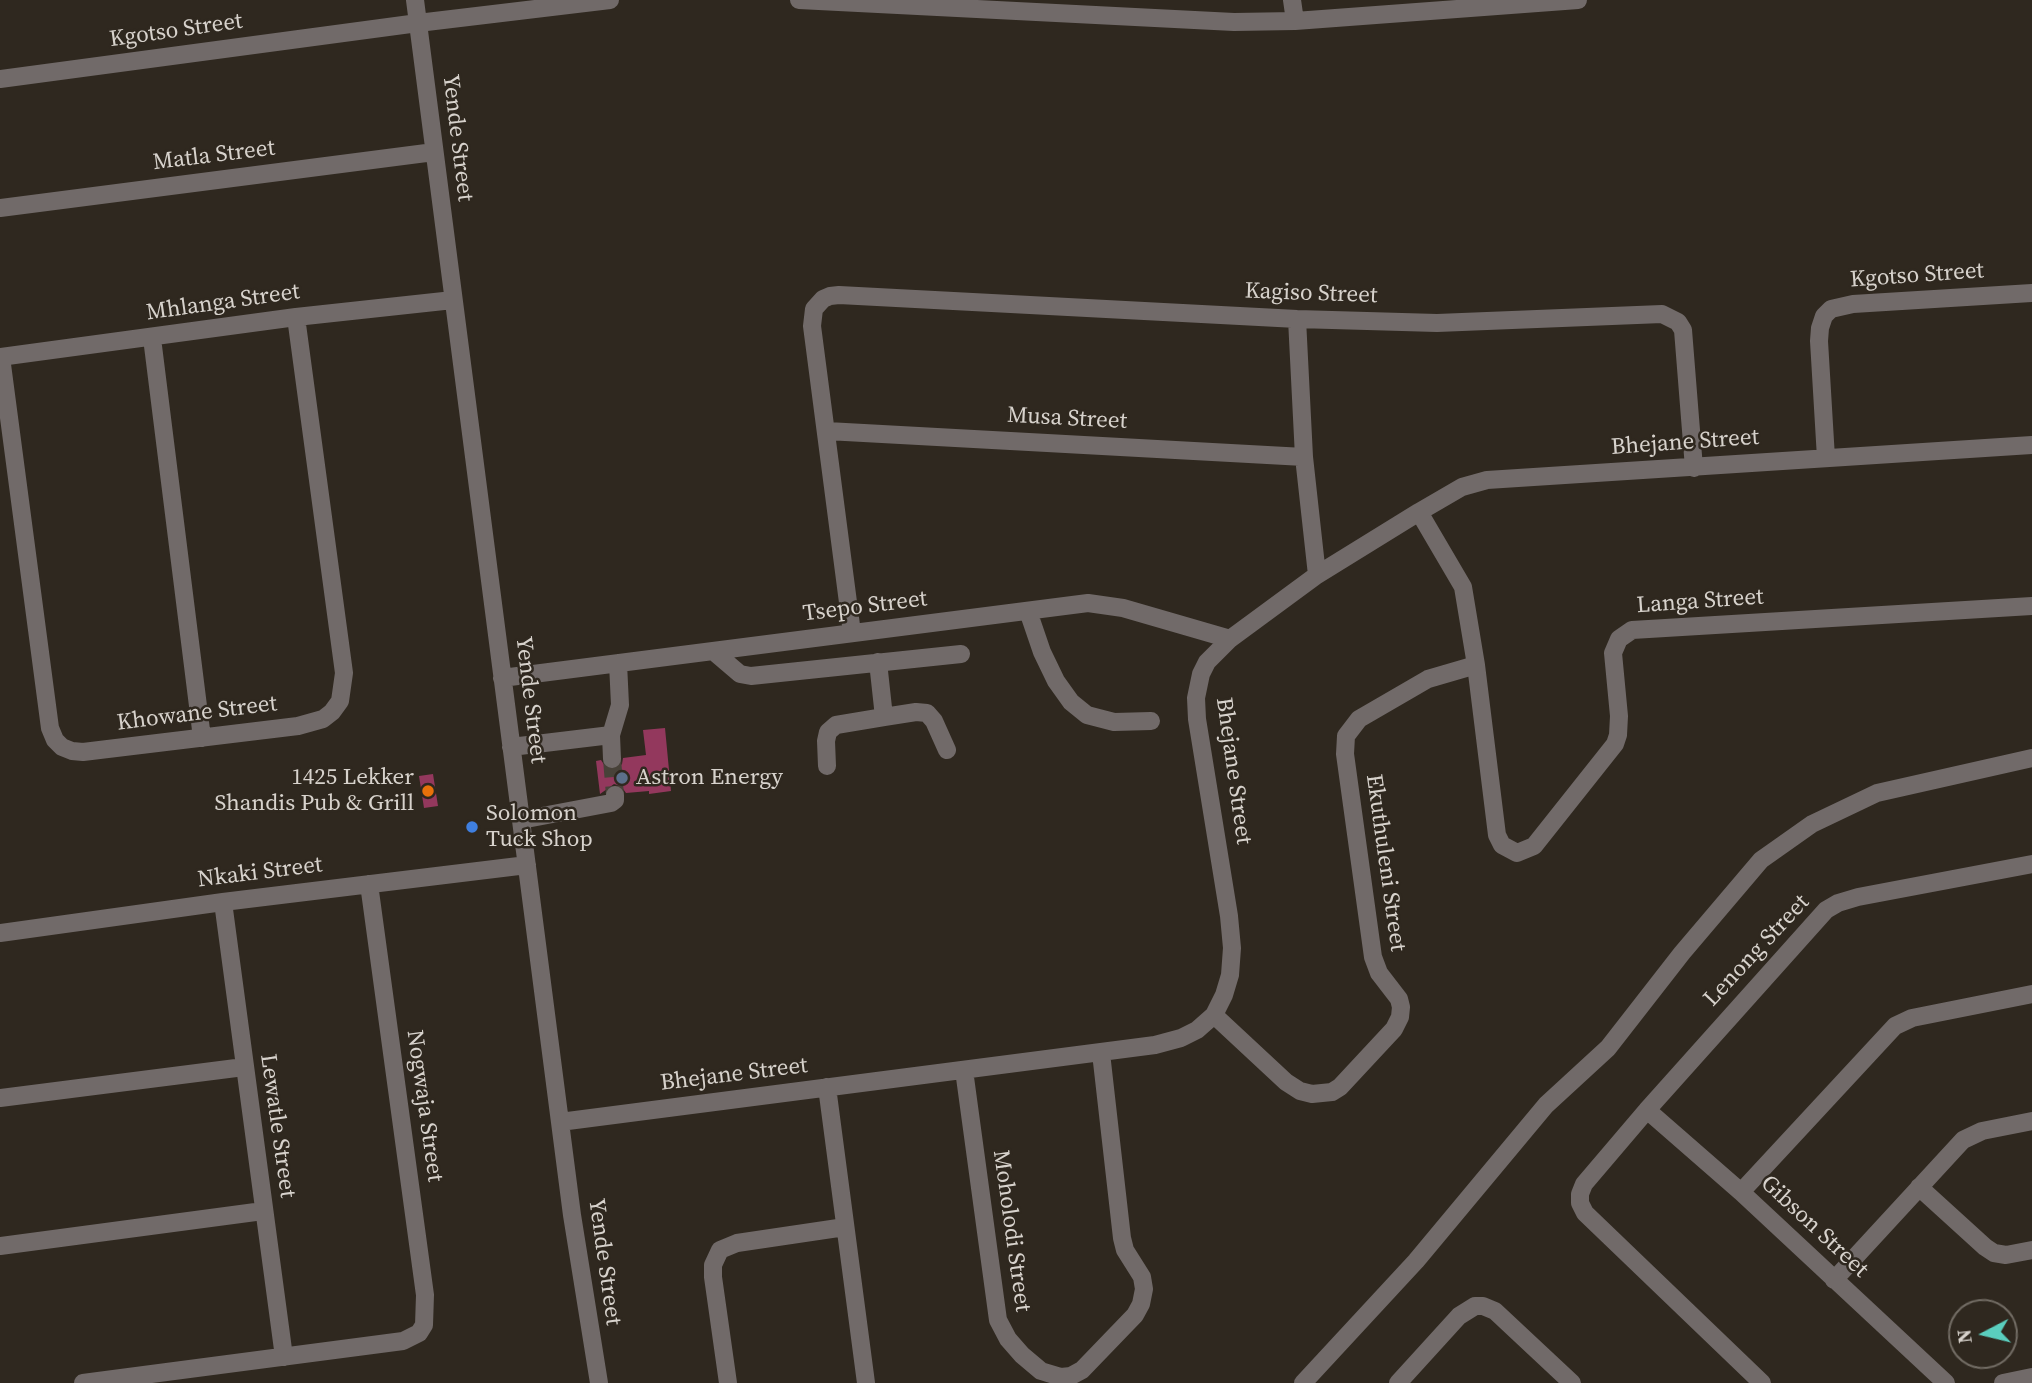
<!DOCTYPE html>
<html>
<head>
<meta charset="utf-8">
<style>
	body { margin:0 }
	#map { position:relative; width:2032px; height:1383px; overflow:hidden; background:#2f281f; font-family:"Source Serif 4",serif }
	canvas { display:block }
	.north { position:absolute; left:1948px; top:1299px; width:70px; height:70px; box-sizing:border-box; background:#2f281f; border:2px solid #726c64; border-radius:50%; rotate:263deg; font-size:19px; font-weight:700; line-height:28px; text-align:center; color:#d7d2cc }
	.north::after { content:''; display:block; margin:auto; width:24px; height:32px; background:#5acebe; clip-path:polygon(50% 0,100% 100%,50% 72%,0 100%) }
</style>
</head>
<body>
<div id="map">
<canvas width="2032" height="1383"></canvas>
<div class="north">N</div>
</div>
<script>
const context = document.querySelector('canvas').getContext('2d');
context.lineJoin = 'round';
function paint(path, color) { context.fillStyle = color; context.fill(path, 'evenodd'); }
const poly = rows => new Path2D(rows.map(r => 'M' + r).join(''));
function trace(path, color, width, dash) { context.strokeStyle = color; context.lineWidth = width; context.lineCap = dash ? 'butt' : 'round'; context.setLineDash(dash || []); context.stroke(path); }
function drawText(font, color, halo, rows, align = 'center') {
  context.font = font + ' "Source Serif 4",serif'; context.lineWidth = 5; context.setLineDash([]); context.textBaseline = 'middle'; context.strokeStyle = halo; context.fillStyle = color; for (const [text, x, y, turn = 0] of rows) {
    context.save(); context.translate(x, y); context.rotate((+turn || 0) * Math.PI / 180); context.textAlign = isNaN(turn) ? turn : align; if (halo) context.strokeText(text, 0, 0); context.fillText(text, 0, 0); context.restore();
  }
}
paint(poly([
	[665,728,671,791,649,794,649,791,626,793,621,786,614,784,600,794,596,761,601,760,607,769,617,769,622,764,623,758,646,755,643,730],
	[433,774,438,806,424,808,419,776]
]), '#93385d');
trace(poly([
	[612,759,615,795]
]), '#484239', 18, [18, 9]);
trace(poly([
	[415,0,572,1215,599,1383],
	[799,0,1234,22,1295,21,1578,0],
	[1292,0,1295,21],
	[0,79,418,23,610,0],
	[0,208,434,152],
	[1297,319,1304,457,1317,575],
	[152,338,202,738],
	[0,357,296,317,453,300],
	[1,357,50,728,55,740,62,747,72,751,83,752,298,726,323,719,332,712,340,701,344,673,296,317],
	[827,431,1304,457],
	[1826,458,1819,341,1820,328,1824,316,1831,309,1853,304,2032,293],
	[1419,512,1463,587,1476,665,1497,835,1502,845,1517,853,1534,846,1615,744,1618,735,1619,716,1613,653,1619,639,1632,630,2032,606],
	[1028,611,1042,652,1056,681,1071,702,1087,715,1114,722,1151,721],
	[852,633,812,326,814,309,823,299,830,296,839,295,1297,319,1437,323,1662,314,1678,322,1683,330,1694,468],
	[713,651,740,674,751,676,961,654],
	[502,678,1088,603,1123,608,1230,639],
	[884,717,916,712,927,713,934,721,947,750],
	[511,747,611,735],
	[612,759,611,735,620,705,618,663],
	[827,766,826,741,828,732,836,725,884,717,878,662],
	[521,820,611,803,615,800,615,795],
	[223,902,284,1357],
	[0,933,223,902,527,865],
	[1214,1015,1286,1082,1300,1091,1312,1094,1332,1092,1340,1087,1394,1029,1400,1017,1401,1007,1399,999,1379,973,1373,957,1345,754,1346,736,1359,719,1428,679,1476,665],
	[964,1070,998,1320,1008,1339,1022,1355,1041,1371,1061,1377,1071,1376,1082,1370,1135,1315,1141,1304,1144,1289,1142,1277,1125,1250,1122,1238,1101,1053],
	[827,1087,866,1383],
	[0,1098,244,1067],
	[1647,1110,1741,1192,1946,1383],
	[560,1122,1155,1045,1181,1038,1197,1030,1214,1015,1224,995,1230,975,1232,948,1229,916,1197,719,1196,698,1201,674,1207,662,1230,639,1317,575,1419,512,1462,487,1487,480,2032,445],
	[1919,1187,1985,1247,1994,1253,2006,1255,2032,1250],
	[1741,1192,1895,1026,1912,1018,2032,994],
	[0,1246,263,1211],
	[1834,1280,1963,1140,1982,1131,2032,1121],
	[83,1383,403,1341,419,1333,424,1325,425,1295,369,884],
	[728,1383,713,1277,713,1265,720,1250,737,1243,845,1227],
	[1303,1383,1416,1261,1546,1105,1608,1048,1682,953,1761,860,1812,824,1877,793,2032,758],
	[1398,1383,1459,1316,1475,1306,1483,1306,1495,1311,1572,1383],
	[1762,1383,1585,1213,1580,1203,1580,1194,1584,1184,1647,1110,1826,910,1838,903,1858,897,2032,864],
	[2003,1383,2032,1377]
]), '#716a69', 18);
for (const [x, y, r, color] of [
	[622,778,7,"#5c6f8a"],
	[428,791,7,"#e8710a"],
	[472,827,7,"#3f7fe0"]
]) { const dot = new Path2D(); dot.arc(x, y, r, 0, 2 * Math.PI); context.fillStyle = color; context.fill(dot); trace(dot, '#2f281f', 2.5); }
drawText('23px', '#d7d2cc', '#2f281f', [
	["Kgotso Street",176,31,-8],
	["Yende Street",457,138,83],
	["Matla Street",214,156,-7],
	["Kgotso Street",1917,276,-4],
	["Kagiso Street",1311,294,2],
	["Mhlanga Street",223,303,-8],
	["Musa Street",1067,419,3],
	["Bhejane Street",1685,443,-4],
	["Langa Street",1700,602,-4],
	["Tsepo Street",865,607,-7],
	["Yende Street",530,700,83],
	["Khowane Street",197,714,-7],
	["Bhejane Street",1233,771,82],
	["Ekuthuleni Street",1385,863,82],
	["Nkaki Street",260,873,-7],
	["Lenong Street",1757,951,-47],
	["Bhejane Street",734,1075,-7],
	["Nogwaja Street",424,1106,82],
	["Lewatle Street",277,1126,82],
	["Gibson Street",1814,1227,43],
	["Moholodi Street",1011,1231,82],
	["Yende Street",604,1262,82]
]);
drawText('23px', '#d7d2cc', '#2f281f', [
	["1425 Lekker",414,778,"right"],
	["Shandis Pub & Grill",414,804,"right"],
	["Astron Energy",636,778],
	["Solomon",486,814],
	["Tuck Shop",486,840]
], 'left');
</script>
</body>
</html>
